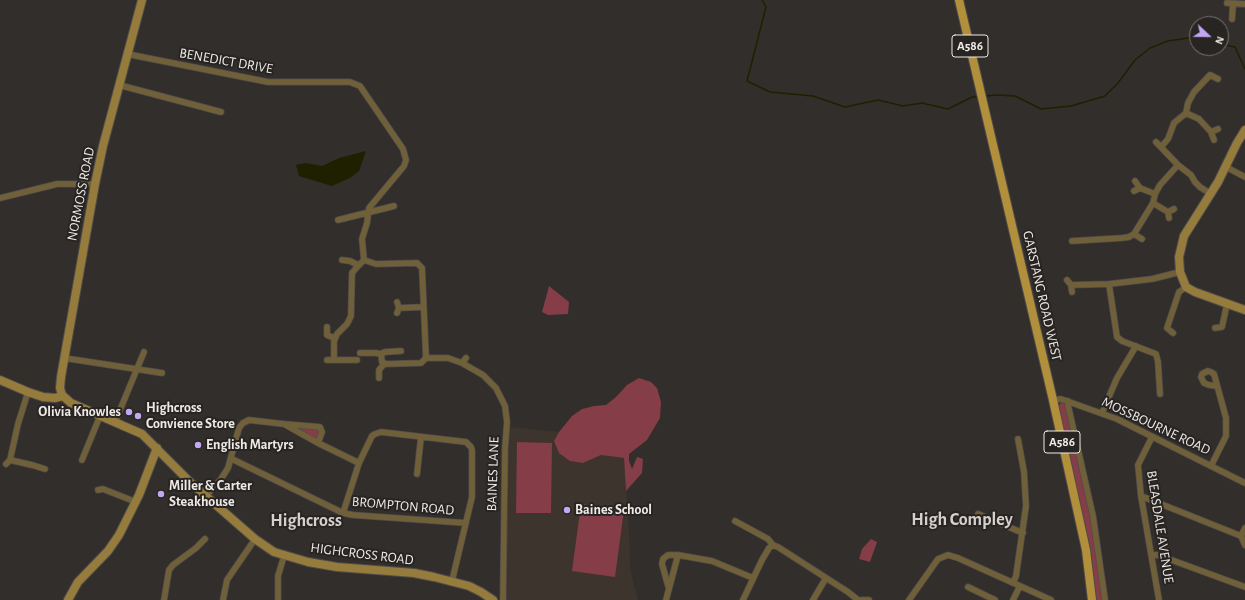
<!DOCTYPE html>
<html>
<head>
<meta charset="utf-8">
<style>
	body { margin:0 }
	#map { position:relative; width:1245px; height:600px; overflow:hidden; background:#322e2b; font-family:"Alegreya Sans",sans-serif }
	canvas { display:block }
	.north { position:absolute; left:1189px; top:16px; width:40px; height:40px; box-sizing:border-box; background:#282421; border:1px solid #777371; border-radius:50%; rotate:112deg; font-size:11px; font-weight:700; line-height:16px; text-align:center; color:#edeae8 }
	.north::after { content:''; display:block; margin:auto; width:14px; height:18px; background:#c2a8f3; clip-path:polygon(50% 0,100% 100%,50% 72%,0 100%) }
</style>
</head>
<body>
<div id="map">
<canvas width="1245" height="600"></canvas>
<div class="north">N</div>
</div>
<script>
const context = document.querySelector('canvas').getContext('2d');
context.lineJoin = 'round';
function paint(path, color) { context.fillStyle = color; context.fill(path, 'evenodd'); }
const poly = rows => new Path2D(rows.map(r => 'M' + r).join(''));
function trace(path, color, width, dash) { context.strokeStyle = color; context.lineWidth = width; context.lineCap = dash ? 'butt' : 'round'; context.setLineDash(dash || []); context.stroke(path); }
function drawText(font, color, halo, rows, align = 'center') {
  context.font = font + ' "Alegreya Sans",sans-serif'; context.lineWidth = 4; context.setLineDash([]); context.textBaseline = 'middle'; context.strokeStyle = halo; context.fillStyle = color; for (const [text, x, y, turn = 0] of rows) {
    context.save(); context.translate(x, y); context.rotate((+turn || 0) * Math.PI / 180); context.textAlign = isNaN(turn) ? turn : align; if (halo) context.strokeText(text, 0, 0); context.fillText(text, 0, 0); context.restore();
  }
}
paint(poly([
	[510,427,559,432,554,441,583,463,601,455,624,458,629,529,630,569,638,600,505,600,508,439]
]), '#3d352d');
paint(poly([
	[549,286,569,302,568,314,548,315,542,312],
	[639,378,651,382,657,388,661,402,660,418,647,440,629,454,629,461,632,469,637,457,643,459,642,473,626,491,624,458,601,455,583,463,570,461,559,453,554,441,559,432,572,416,582,409,594,406,606,405,616,397,627,385],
	[1062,402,1064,402,1065,405,1094,530,1104,600,1096,600,1091,551,1059,408,1059,405],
	[284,424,320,427,318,443],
	[517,442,552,443,551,513,516,513],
	[581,504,624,510,615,577,572,571],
	[871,539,877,542,870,562,859,559,862,549]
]), '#853d47');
paint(poly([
	[366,151,359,171,350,178,332,186,299,176,296,165,306,163,322,166,339,158]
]), '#1f2000');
trace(poly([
	[762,0,766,7,747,81,770,92,813,96,845,107,878,100,903,106,922,103,948,109,972,97,979,97],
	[1221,44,1235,47,1245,69],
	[985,96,997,95,1015,96,1041,109,1071,106,1105,96,1118,83,1135,60,1150,48,1168,41,1188,38,1197,39]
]), '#1f2000', 1.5);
const street = poly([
	[1227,3,1245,4],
	[1232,19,1233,4],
	[127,54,268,82,350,82,360,86,403,149,406,160,404,166,369,208,367,223,362,239,364,260,376,264,417,263,422,268,426,358,421,363,386,364,382,362,381,354],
	[119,85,221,112],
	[1186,113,1199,119,1211,132,1214,140],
	[1211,132,1218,129],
	[1156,142,1178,165,1191,175,1195,182,1200,187,1211,194],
	[1161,147,1168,139,1174,123,1186,113,1188,103,1194,92,1210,75,1218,79],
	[1226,167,1245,177],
	[1135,181,1140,188,1155,194],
	[1134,191,1140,188],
	[0,198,57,184,95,184],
	[1153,203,1168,212,1174,209],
	[1168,212,1169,218],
	[338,220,394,206],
	[1134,234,1142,239],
	[1072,241,1122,238,1129,237,1134,234,1153,203,1155,194,1160,185,1178,165],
	[342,260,350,261,358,265],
	[1067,280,1071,285,1109,284,1152,279,1180,272],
	[1109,284,1117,337,1122,341,1156,354,1158,362,1160,394],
	[1071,285,1072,292],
	[397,302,399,308],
	[397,313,399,308,423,307],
	[327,327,327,335,334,338],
	[1215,328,1222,327,1227,304],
	[1173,333,1167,328,1179,292,1186,287],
	[360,353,376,353,381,354,385,352,401,351],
	[64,358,162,373],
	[426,358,448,358,462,363,483,375,496,388,505,406,507,422,505,449,503,600],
	[327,360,334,360],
	[357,360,334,360,334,341,337,334,347,324,351,316,352,273,357,267,364,260],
	[462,363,466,358],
	[379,378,379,370,384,364],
	[1053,400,1061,399,1117,419,1245,483],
	[1068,401,1068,405,1093,516,1105,600],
	[1102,413,1117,378,1136,346],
	[115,422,144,352],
	[284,424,318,443],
	[1152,437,1138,465,1141,496,1159,600],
	[232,459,343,513,353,515,466,523],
	[10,460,32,465,45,469],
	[82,460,100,416],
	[6,464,10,460,18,424,28,392],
	[1211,466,1226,436,1226,418,1214,374,1211,372,1208,371,1202,374,1201,377,1204,383,1209,385,1217,386],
	[417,474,421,437],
	[98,490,103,489,136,502],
	[206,496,221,479,228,468,239,428,243,423,249,420,284,424,320,427,322,432,318,443,359,463],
	[1141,496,1241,536],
	[343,513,359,463,372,436,375,434,381,432,466,442,471,447,472,450,472,497,452,581],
	[978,514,1023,533],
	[735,521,768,539,773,545],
	[1245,528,1241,536,1245,545],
	[773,545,778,547,848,592,858,600],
	[1152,555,1158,555,1245,587],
	[1013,583,1016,576,1026,506,1024,472,1018,439],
	[968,587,995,600],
	[669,589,662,564,663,559,668,555,678,555],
	[164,600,169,570,173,565,196,548,205,539],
	[223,600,227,580,255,539],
	[278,600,278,576,284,556],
	[666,600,678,555,712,561,753,578],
	[743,600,762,560,769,548,773,545],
	[813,600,826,578],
	[861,600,869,600],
	[909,600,938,559,948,555,958,558,1051,600],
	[1013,600,1020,586]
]);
const secondary = poly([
	[142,0,103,146,95,184,61,377,60,388,62,395,71,403,142,434,192,484,255,539,274,552,308,562,337,567,414,573,434,577,469,586,481,592,493,600],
	[1245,130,1237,143,1218,182,1184,236,1179,257,1180,272,1186,287,1195,292,1245,310],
	[0,380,28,392,43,397,55,398,63,396],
	[68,600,78,582,108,551,119,535,139,495,157,448]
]);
const primary = poly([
	[959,0,1053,400,1086,550,1092,600]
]);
trace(street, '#504c49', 7);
trace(secondary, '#504c49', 10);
trace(primary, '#504c49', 10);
trace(street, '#70603a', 5.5);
trace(secondary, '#957b3c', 8);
trace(primary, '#b18f3b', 8);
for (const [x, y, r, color] of [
	[129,412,4,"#c2a8f3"],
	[138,416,4,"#c2a8f3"],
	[198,445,4,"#c2a8f3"],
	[161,494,4,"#c2a8f3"],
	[567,510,4,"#c2a8f3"]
]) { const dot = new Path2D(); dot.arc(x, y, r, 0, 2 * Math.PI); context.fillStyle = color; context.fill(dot); trace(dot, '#282421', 1.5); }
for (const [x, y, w] of [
	[970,46,36],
	[1062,442,36]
]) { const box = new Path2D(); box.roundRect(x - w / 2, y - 11, w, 22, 3); context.fillStyle = '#282421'; context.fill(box); trace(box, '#edeae8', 1); }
drawText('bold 13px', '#edeae8', null, [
	["A586",970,46],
	["A586",1062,442]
]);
drawText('14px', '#edeae8', '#282421', [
	["BENEDICT DRIVE",226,61,10],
	["NORMOSS ROAD",81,194,-79],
	["GARSTANG ROAD WEST",1042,296,77],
	["MOSSBOURNE ROAD",1156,426,25],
	["BAINES LANE",493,474,-88],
	["BROMPTON ROAD",403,506,5],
	["BLEASDALE AVENUE",1160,527,81],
	["HIGHCROSS ROAD",362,554,7]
]);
drawText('bold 14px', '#edeae8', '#282421', [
	["Highcross",146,408],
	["Convience Store",146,424],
	["Olivia Knowles",121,412,"right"],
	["English Martyrs",206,445],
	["Miller & Carter",169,486],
	["Steakhouse",169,502],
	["Baines School",575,510]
], 'left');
drawText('bold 18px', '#d5d0cd', '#282421', [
	["High Compley",962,520],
	["Highcross",306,521]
]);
</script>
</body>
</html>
